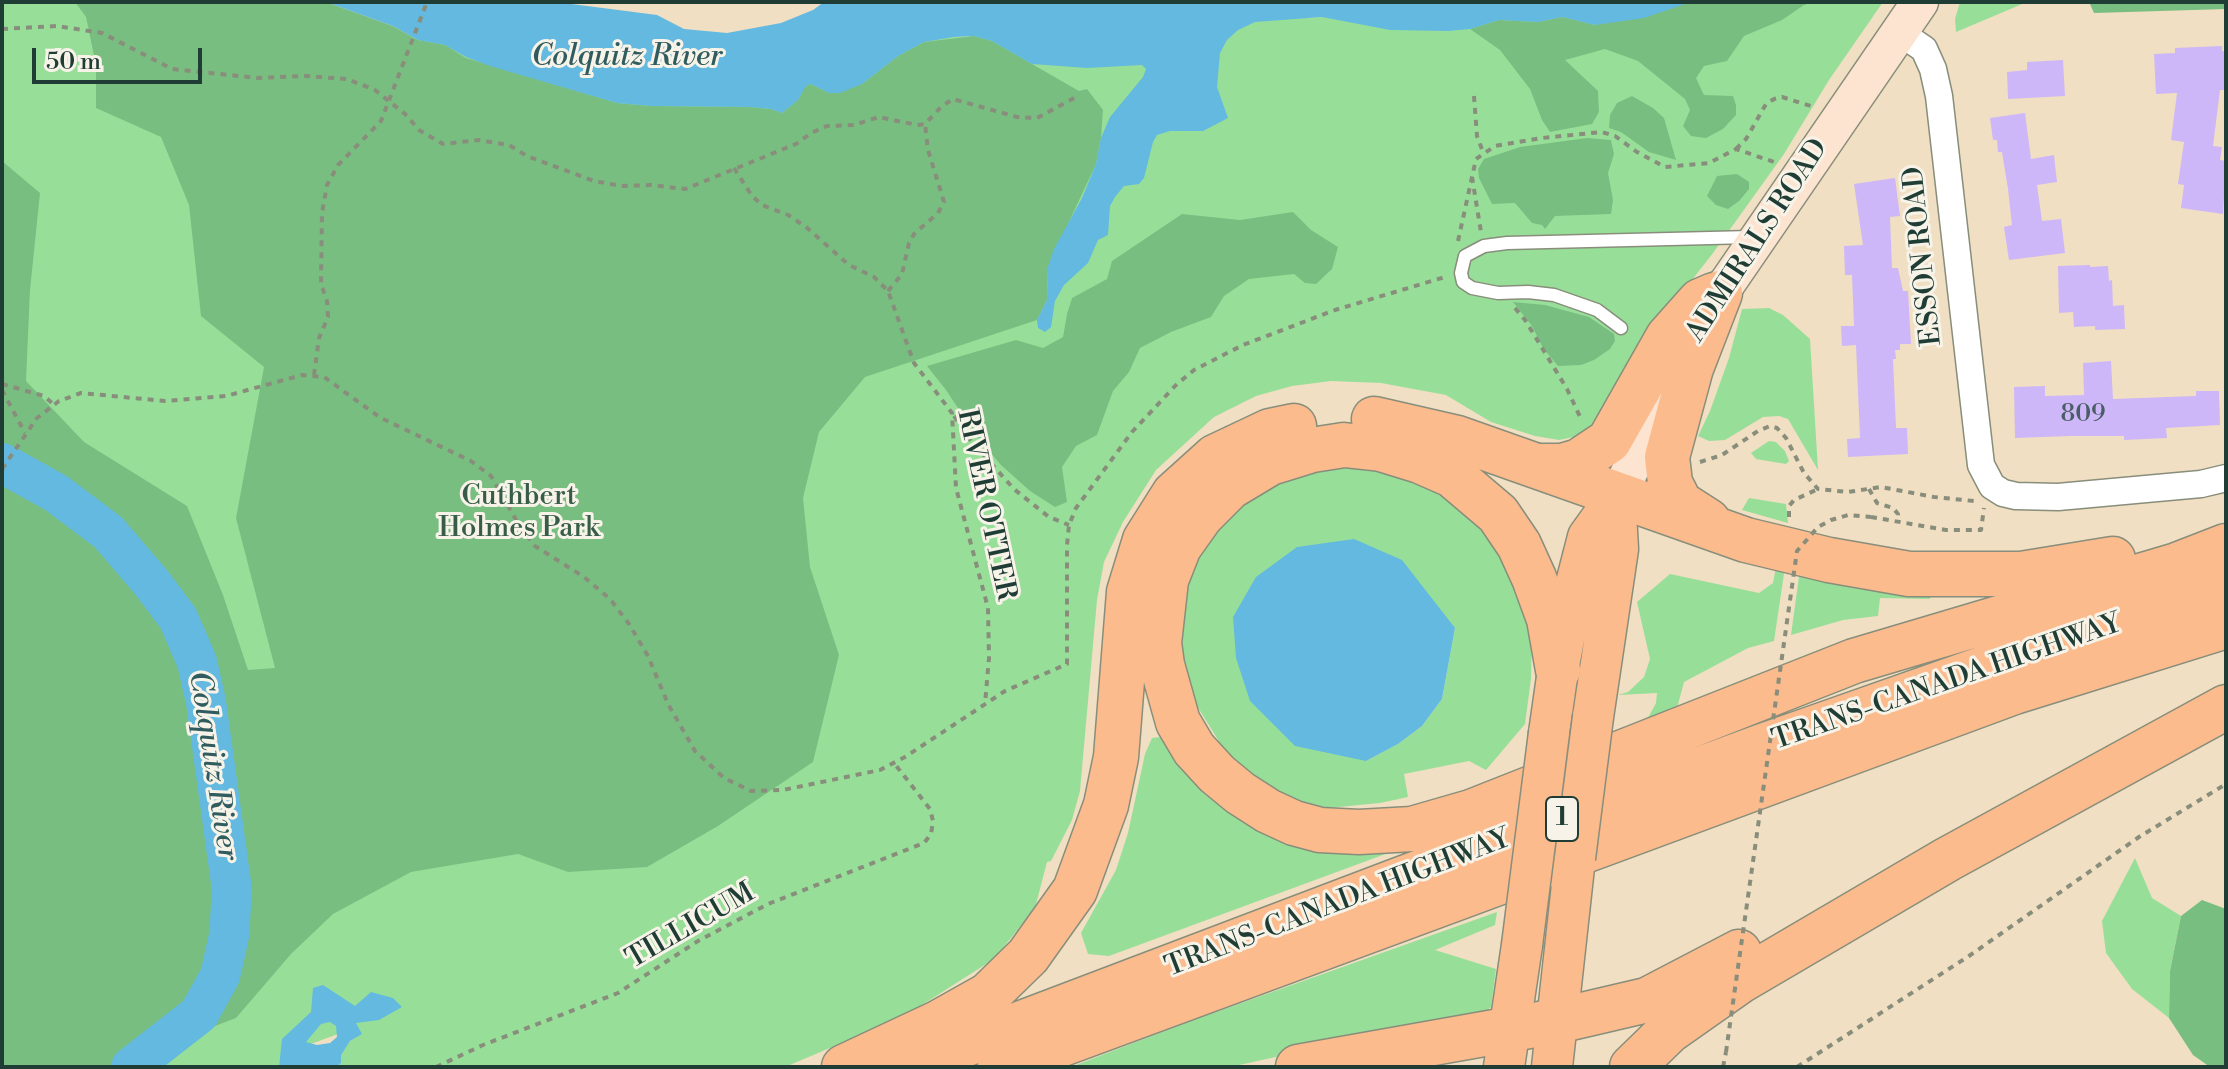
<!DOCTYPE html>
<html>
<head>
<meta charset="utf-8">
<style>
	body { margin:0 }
	#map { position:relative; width:2228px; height:1069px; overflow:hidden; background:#f0dfc2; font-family:"Libre Bodoni",serif }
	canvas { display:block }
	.frame { position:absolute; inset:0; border:4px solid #1f3d34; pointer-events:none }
	.scale { position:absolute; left:32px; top:48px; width:170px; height:36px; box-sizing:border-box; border:4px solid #1f3d34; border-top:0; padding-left:10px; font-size:24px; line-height:28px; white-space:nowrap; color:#1f3d34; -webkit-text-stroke:6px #f7f3e8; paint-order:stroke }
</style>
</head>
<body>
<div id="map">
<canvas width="2228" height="1069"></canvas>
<div class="frame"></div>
<div class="scale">50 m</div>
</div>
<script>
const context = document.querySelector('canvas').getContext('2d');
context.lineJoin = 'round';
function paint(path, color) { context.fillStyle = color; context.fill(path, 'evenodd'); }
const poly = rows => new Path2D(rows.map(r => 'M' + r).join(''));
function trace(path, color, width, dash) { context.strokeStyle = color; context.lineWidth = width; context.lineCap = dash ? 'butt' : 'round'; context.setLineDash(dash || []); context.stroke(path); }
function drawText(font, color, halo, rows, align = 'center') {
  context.font = font + ' "Libre Bodoni",serif'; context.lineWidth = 6; context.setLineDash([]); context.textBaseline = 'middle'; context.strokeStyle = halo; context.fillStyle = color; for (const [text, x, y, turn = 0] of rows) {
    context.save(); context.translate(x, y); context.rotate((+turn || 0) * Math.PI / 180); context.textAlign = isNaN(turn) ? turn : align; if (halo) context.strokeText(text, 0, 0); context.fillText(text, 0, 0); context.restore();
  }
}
paint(poly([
	[2,2,326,2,418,40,954,37,1598,2,1883,2,1829,80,1784,154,1713,253,1635,353,1592,427,1578,436,1559,440,1535,436,1491,422,1446,395,1381,383,1331,381,1292,386,1256,396,1214,417,1156,470,1123,522,1104,562,1097,600,1080,791,1072,820,1051,861,1047,862,1035,908,994,959,903,1017,785,1067,337,1067,341,1063,340,1055,350,1041,361,1034,357,1027,281,1055,279,1067,2,1067],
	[1960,2,2027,2,1956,32,1955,19],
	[1769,308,1783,315,1810,339,1818,470,1788,419,1779,416,1763,417,1725,440,1709,441,1698,436,1710,411,1729,358,1742,309],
	[1769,441,1776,442,1785,451,1789,461,1786,464,1756,459,1751,453],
	[1323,463,1420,472,1506,544,1532,635,1531,679,1525,724,1486,770,1469,761,1404,774,1408,797,1380,803,1328,808,1300,801,1260,785,1230,759,1192,698,1183,672,1177,631,1191,569,1208,538,1257,490],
	[1455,628,1442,699,1422,726,1398,744,1366,761],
	[1749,498,1786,504,1788,523,1742,510],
	[1776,567,1785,567,1774,641,1748,648,1684,682,1677,708,1639,723,1649,716,1656,703,1657,693,1618,695,1628,692,1644,677,1650,659,1637,602,1670,574,1759,593,1773,583],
	[1800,569,1942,589,1929,599,1880,598,1878,616,1843,620,1791,635],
	[1160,737,1190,777,1255,825,1418,842,1109,956,1088,954,1081,933,1116,870,1128,833,1145,754,1152,738],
	[2135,858,2152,898,2181,916,2170,971,2169,1018,2132,989,2106,953,2102,921],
	[1497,912,1495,925,1435,950,1496,969,1491,1007,1477,1019,1303,1051,1230,1067,1071,1067,1188,1022]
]), '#97df99');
paint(poly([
	[75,2,326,2,393,26,418,40,445,45,466,58,617,103,651,106,749,107,771,109,782,113,798,100,805,86,811,84,829,93,862,84,898,56,924,42,974,36,992,41,1079,91,1087,89,1103,110,1101,138,1096,164,1048,267,1047,300,1037,320,865,377,819,432,803,498,810,567,839,655,813,762,718,826,647,867,568,872,518,854,411,872,333,914,291,954,236,1018,152,1050,131,1067,2,1067,2,161,40,193,30,290,26,381,84,442,187,506,223,595,248,670,275,668,236,518,264,367,201,316,189,205,161,137,96,108,96,65,86,17],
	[1691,2,1814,2,1804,5,1782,20,1744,36,1727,61,1704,66,1696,78,1704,95,1733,96,1736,105,1736,115,1723,129,1706,138,1691,136,1683,126,1690,110,1685,99,1638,61,1605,49,1565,60,1598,91,1599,112,1592,124,1550,132,1542,120,1530,89,1500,50,1470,29,1499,20,1538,22,1562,17,1595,25],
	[2089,2,2226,2,2226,9,2094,13],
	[1632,96,1653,108,1664,118,1676,160,1649,152,1621,132,1609,128,1610,115,1617,103],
	[1587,138,1611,140,1612,145,1614,154,1608,173,1613,200,1611,214,1555,216,1545,229,1542,225,1532,223,1515,203,1492,204,1479,178,1478,169,1484,159,1520,147],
	[1737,174,1749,182,1749,189,1739,201,1728,209,1716,205,1707,196,1717,176],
	[1293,212,1311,230,1338,247,1332,269,1316,284,1305,283,1294,274,1249,279,1224,296,1211,317,1171,332,1140,348,1129,372,1113,391,1097,435,1076,446,1062,467,1067,502,1055,507,1030,491,1001,465,979,440,946,390,927,366,1016,340,1043,348,1063,337,1067,314,1072,298,1107,279,1112,261,1182,214,1240,220],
	[1513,302,1545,305,1589,317,1614,334,1615,341,1610,349,1594,360,1581,365,1558,366,1543,348,1532,326],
	[2202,900,2226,909,2226,1067,2210,1067,2193,1055,2169,1018,2170,971,2181,916]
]), '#79be81');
paint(poly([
	[326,2,556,2,657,15,684,29,727,33,781,23,813,10,824,2,1691,2,1644,18,1595,25,1562,17,1538,22,1499,20,1470,29,1448,31,1390,30,1322,17,1255,22,1238,30,1227,40,1220,53,1217,87,1228,118,1203,131,1170,131,1157,135,1153,142,1144,178,1139,184,1124,186,1115,197,1110,206,1108,235,1098,240,1088,263,1064,285,1055,301,1051,327,1045,332,1038,328,1037,320,1047,300,1048,267,1054,249,1082,198,1096,164,1101,138,1110,117,1143,77,1146,69,1142,65,1087,68,1032,64,992,41,974,36,954,37,924,42,898,56,862,84,840,93,829,93,811,84,806,86,798,100,782,113,771,109,749,107,651,106,617,103,490,66,466,57,445,45,418,40,393,26],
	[1354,539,1402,560,1455,628,1442,699,1422,726,1398,744,1366,761,1295,746,1250,701,1236,658,1233,617,1256,577,1297,547],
	[323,985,355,1006,371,992,393,998,402,1007,379,1020,356,1023,362,1034,350,1041,341,1055,341,1063,337,1067,279,1067,282,1039,311,1012,313,988],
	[330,1022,336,1026,337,1037,330,1043,317,1045,306,1042,321,1024]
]), '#63b9df');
trace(poly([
	[2,463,56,493,108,532,151,582,178,618,197,662,206,702,232,890,229,936,220,976,199,1014,131,1067]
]), '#63b9df', 40);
paint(poly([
	[2222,46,2222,51,2226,51,2226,90,2220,90,2213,146,2222,147,2220,160,2226,161,2223,214,2181,208,2184,185,2178,184,2184,142,2171,140,2177,93,2156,94,2154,54,2175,53,2175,48],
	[2063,60,2065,96,2008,99,2007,72,2027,70,2027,62],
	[2025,113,2031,159,2054,155,2057,182,2037,185,2042,221,2061,219,2065,253,2009,260,2004,227,2012,225,2008,189,2002,152,1998,152,1997,140,1993,140,1990,118],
	[1895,178,1900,216,1890,217,1892,268,1898,268,1903,291,1908,291,1911,344,1900,344,1900,350,1895,350,1896,359,1893,359,1896,428,1907,428,1908,454,1848,457,1847,439,1860,438,1856,345,1842,346,1841,326,1854,326,1852,275,1845,275,1844,246,1863,245,1854,184],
	[2090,265,2090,267,2108,266,2109,281,2112,280,2113,306,2124,305,2125,329,2095,330,2095,326,2074,327,2073,312,2059,313,2058,266],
	[2111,361,2113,399,2196,396,2196,391,2219,391,2220,425,2166,428,2167,438,2124,440,2124,436,2070,436,2015,438,2014,387,2045,386,2045,396,2084,395,2083,363]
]), '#cdb7f8');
const lane = poly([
	[1621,328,1597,310,1554,295,1528,292,1498,293,1472,288,1463,282,1461,273,1465,256,1484,246,1507,243,1751,237]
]);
const street = poly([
	[1899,32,1924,49,1933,69,1939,96,1981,465,1992,486,2003,493,2016,496,2058,497,2201,484,2226,478]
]);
const secondary = poly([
	[1706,314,1920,2],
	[1619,494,1677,370]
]);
const primary = poly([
	[1593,717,1618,549,1616,514,1619,494],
	[1549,733,1558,670,1571,603,1588,537,1619,494],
	[1504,1067,1522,945],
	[1552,1067,1575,858]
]);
const highway = poly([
	[1374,419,1457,438,1746,540,1829,560,1909,574,2021,574,2113,559],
	[1541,466,1562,466,1579,461,1609,441,1668,337,1700,301,1714,295],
	[1708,521,1680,503,1670,483,1667,457,1691,368,1720,293],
	[1558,670,1549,619,1534,578,1519,545,1498,514,1452,475,1420,461,1381,449,1344,445,1312,450,1270,463,1230,487,1201,516,1179,547,1166,580,1159,643,1162,665,1178,722,1194,749,1217,774,1240,793,1268,811,1294,823,1320,830,1359,832,1412,829,1471,812,1854,661,2177,565,2226,546],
	[844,1067,938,1023,988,995,1028,956,1075,890,1106,805,1116,757,1129,592,1145,540,1174,494,1215,457,1270,431,1294,426],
	[906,1067,1404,878,1760,747,2064,640,2226,591],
	[1000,1067,2014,692,2226,626],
	[1298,1067,1557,1021,1647,1000,1739,952],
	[1632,1067,1669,1031,1740,981,1948,859,2226,707]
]);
trace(lane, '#888e7b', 15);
trace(street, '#888e7b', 29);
trace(secondary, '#888e7b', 39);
trace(primary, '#888e7b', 43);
trace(highway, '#888e7b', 47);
trace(poly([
	[2,29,57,26,102,33,172,69,258,78,305,76,347,79,375,90,405,114,419,130,443,144,479,140,509,145,527,156,594,181,622,186,651,185,685,189,796,144,811,133,827,126,854,125,879,117,917,125,925,124,942,106,953,99,1017,117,1037,118,1076,97],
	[1474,96,1477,136,1483,152],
	[1736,149,1746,139,1766,104,1774,99,1782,97,1814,107],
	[734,168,752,196,762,205,788,215,806,227,849,265,874,277,888,291,914,363,952,413,956,488,988,608,989,658,985,704],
	[1472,177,1481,232],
	[1458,241,1476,159,1495,146,1542,138,1602,132,1615,136,1637,152,1665,167,1709,163,1736,149,1774,162],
	[888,291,902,274,909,243,914,234,938,213,944,202,928,150,925,124],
	[1515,308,1525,320,1567,389,1582,421],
	[314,375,319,338,328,317,327,301,321,284,322,213,327,185,338,165,381,121,427,2],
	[2,384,44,396,53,404],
	[2,390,25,433],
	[954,416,971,441,1014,489,1049,517,1069,525],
	[1700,462,1722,455,1758,431,1770,426,1777,428,1786,438,1804,473,1818,489,1848,492,1881,487,1934,497,1974,501],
	[2,469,37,418,59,401,81,393,165,401,226,396,302,375,324,377,381,418,471,461,491,476,519,525,535,546,584,577,610,599,629,624,648,656,668,704,695,751,724,778,751,791,783,790,880,770,905,757,1005,691,1067,664,1067,545,1069,525,1076,508,1132,432,1176,385,1194,370,1243,345,1335,310,1445,277],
	[1869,489,1877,503,1893,508,1898,514,1897,522],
	[1789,517,1789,506,1794,500,1818,489],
	[1871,517,1946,530,1981,530,1984,508],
	[436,1067,483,1045,618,993,698,941,768,904,924,843,931,834,933,821,930,809,894,763],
	[1723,1067,1726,1052],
	[1797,1067,1969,956,2139,837,2226,784]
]), '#888e7b', 4, [6, 6]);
trace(lane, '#fff', 12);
trace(street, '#fff', 26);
trace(secondary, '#fde4d1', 36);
trace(primary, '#fbbb8d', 40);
trace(highway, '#fbbb8d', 44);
const primaryBridge = poly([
	[1575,858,1593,717],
	[1522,945,1549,733]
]);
trace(primaryBridge, '#888e7b', 43, []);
trace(poly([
	[1726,1052,1797,551,1818,527,1831,520,1848,515,1871,517]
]), '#888e7b', 4, [6, 6]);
trace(primaryBridge, '#fbbb8d', 40);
drawText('24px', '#4a5c65', null, [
	["809",2083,415]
]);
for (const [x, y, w] of [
	[1562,819,32]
]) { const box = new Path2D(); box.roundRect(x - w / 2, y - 22, w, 44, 6); context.fillStyle = '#f7f3e8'; context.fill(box); trace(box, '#1f3d34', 2); }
drawText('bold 26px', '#1f3d34', null, [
	["1",1562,819]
]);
drawText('28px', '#1f3d34', '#f7f3e8', [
	["ADMIRALS ROAD",1758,241,-57],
	["ESSON ROAD",1924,256,-96],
	["RIVER OTTER",985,505,78],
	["TRANS-CANADA HIGHWAY",1947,683,-19],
	["TRANS-CANADA HIGHWAY",1338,904,-21],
	["TILLICUM",691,927,-30]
]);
drawText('28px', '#375d48', '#f7f3e8', [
	["Cuthbert",519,497],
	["Holmes Park",519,529]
]);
drawText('italic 30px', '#305c5f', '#f7f3e8', [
	["Colquitz River",627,58],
	["Colquitz River",212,766,81]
]);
</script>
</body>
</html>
